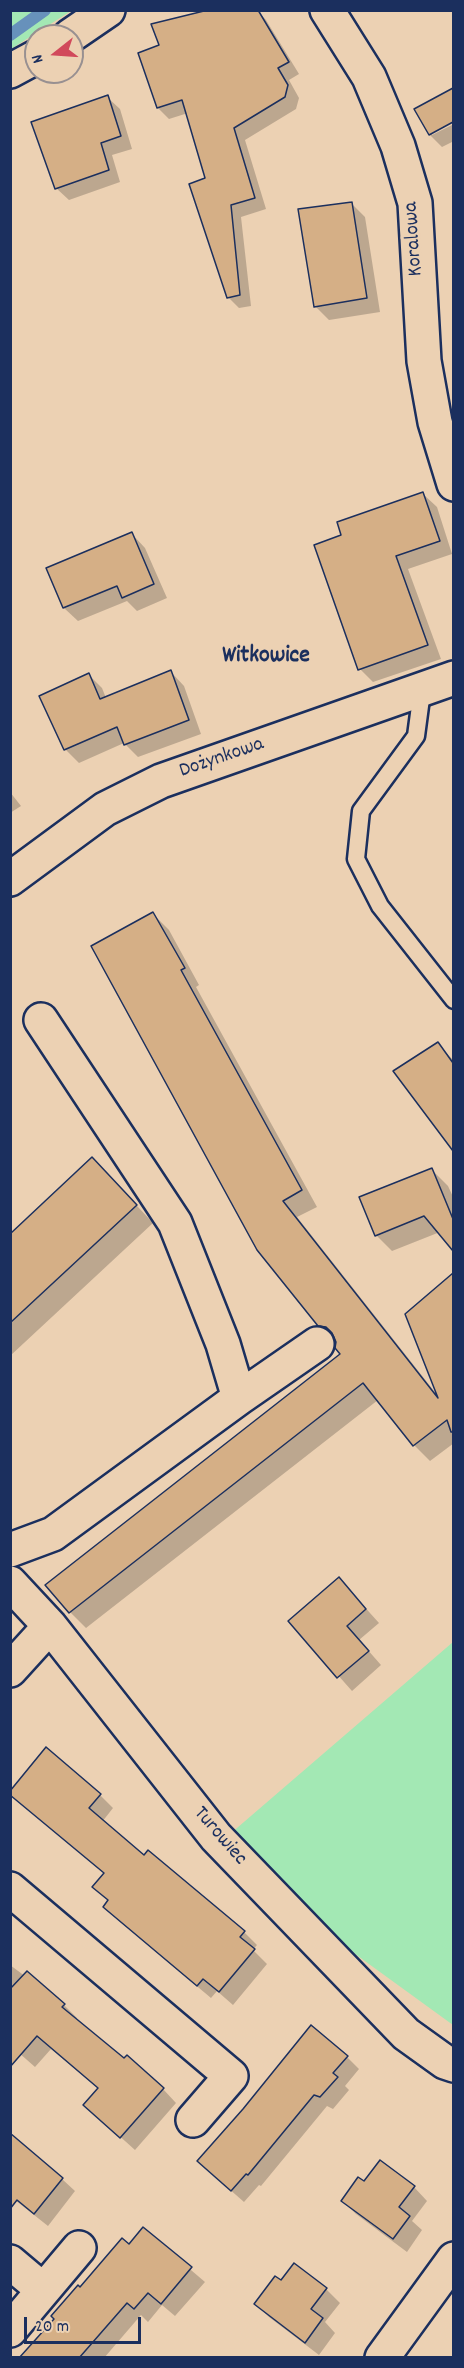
<!DOCTYPE html>
<html>
<head>
<meta charset="utf-8">
<style>
	body { margin:0 }
	#map { position:relative; width:464px; height:2368px; overflow:hidden; background:#ecd1b3; font-family:Dekko,sans-serif }
	canvas { display:block }
	.frame { position:absolute; inset:0; border:12px solid #1b2f5e; pointer-events:none }
	.north { position:absolute; left:24px; top:24px; width:60px; height:60px; box-sizing:border-box; background:#ecd1b3; border:2px solid #989091; border-radius:50%; rotate:253deg; font-size:16px; font-weight:700; line-height:24px; text-align:center; color:#1b2f5e }
	.north::after { content:''; display:block; margin:auto; width:21px; height:27px; background:#d1495b; clip-path:polygon(50% 0,100% 100%,50% 72%,0 100%) }
	.scale { position:absolute; left:24px; top:2317px; width:117px; height:27px; box-sizing:border-box; border:3px solid #1b2f5e; border-top:0; padding-left:8px; font-size:18px; line-height:21px; white-space:nowrap; color:#1b2f5e; -webkit-text-stroke:4px #ecd1b3; paint-order:stroke }
</style>
</head>
<body>
<div id="map">
<canvas width="464" height="2368"></canvas>
<div class="frame"></div>
<div class="north">N</div>
<div class="scale">20 m</div>
</div>
<script>
const context = document.querySelector('canvas').getContext('2d');
context.lineJoin = 'round';
function paint(path, color) { context.fillStyle = color; context.fill(path, 'evenodd'); }
const poly = rows => new Path2D(rows.map(r => 'M' + r).join(''));
function trace(path, color, width, dash) { context.strokeStyle = color; context.lineWidth = width; context.lineCap = dash ? 'butt' : 'round'; context.setLineDash(dash || []); context.stroke(path); }
function drawText(font, color, halo, rows, align = 'center') {
  context.font = font + ' Dekko,sans-serif'; context.lineWidth = 6; context.setLineDash([]); context.textBaseline = 'middle'; context.strokeStyle = halo; context.fillStyle = color; for (const [text, x, y, turn = 0] of rows) {
    context.save(); context.translate(x, y); context.rotate((+turn || 0) * Math.PI / 180); context.textAlign = isNaN(turn) ? turn : align; if (halo) context.strokeText(text, 0, 0); context.fillText(text, 0, 0); context.restore();
  }
}
paint(poly([
	[11,10,71,10,71,11,11,49],
	[453,1642,453,2025,329,1935,230,1834]
]), '#a3e8b4');
paint(poly([
	[257,10,266,20,299,74,289,80,299,98,296,109,245,140,266,209,241,217,251,306,239,308,228,297,207,179,188,113,169,119,158,108],
	[454,90,454,120,432,132,432,135,454,124,454,141,442,147,430,135,416,109],
	[107,97,120,109,132,149,112,155,120,182,69,200,56,188],
	[351,203,365,217,380,312,329,320,315,306],
	[423,494,437,507,452,554,408,569,441,659,373,682,360,669,343,536],
	[132,534,145,548,167,598,137,611,127,601,78,621,64,608,48,569],
	[171,672,184,686,201,734,138,757,124,743,79,763,66,750,41,697,88,674,102,688,106,698],
	[10,792,21,806,10,813],
	[153,914,169,930,199,985,196,987,317,1207,297,1217,438,1396,407,1314,454,1275,454,1443,430,1461,414,1445,378,1400,86,1628,70,1612,342,1354,337,1342,319,1325],
	[438,1044,454,1061,454,1144,442,1133],
	[432,1170,448,1186,454,1199,454,1248,440,1232,392,1251,376,1235],
	[109,1176,153,1223,10,1356,10,1236],
	[352,1593,379,1623,359,1640,381,1665,352,1691,290,1621],
	[100,1795,113,1808,102,1822,144,1857,244,1932,257,1945,253,1950,267,1964,233,2005,217,1991,211,1998,118,1920,105,1907,109,1901,94,1887,105,1874,24,1806],
	[10,1965,64,2005,77,2018,76,2020,163,2089,176,2103,135,2150,85,2105,99,2089,51,2049,35,2067,10,2045],
	[347,2057,359,2069,345,2086,349,2090,333,2109,327,2106,261,2186,259,2185,244,2202,211,2173],
	[380,2162,414,2187,427,2201,412,2221,422,2230,407,2252,356,2214,343,2201,364,2183],
	[62,2179,75,2191,48,2226,10,2196],
	[143,2229,205,2282,175,2316,162,2305,148,2322,141,2315,104,2358,21,2358,80,2289,129,2246],
	[294,2266,326,2289,340,2303,325,2322,335,2333,319,2355,269,2317,256,2304,282,2282]
]), '#0003');
trace(poly([
	[10,35,45,10]
]), '#6791bb', 12);
const building = poly([
	[208,10,258,10,289,62,278,68,288,85,285,97,234,128,255,198,231,205,240,295,227,298,189,184,205,178,182,100,157,108,138,53,159,45,151,24,208,10],
	[453,88,453,122,429,135,414,109,453,88],
	[108,95,121,136,101,143,109,170,55,189,31,122,108,95],
	[352,202,367,298,314,307,298,209,352,202],
	[423,492,440,541,396,556,428,645,358,670,314,545,341,535,337,522,423,492],
	[132,532,154,584,122,598,117,586,63,608,46,568,132,532],
	[171,670,189,720,124,745,117,727,64,750,39,696,89,673,100,699,171,670],
	[153,912,185,968,181,970,302,1190,283,1201,438,1398,405,1314,453,1273,453,1432,451,1432,447,1420,413,1446,363,1383,69,1613,45,1585,340,1354,335,1348,336,1342,332,1333,326,1327,318,1326,257,1250,91,946,153,912],
	[438,1042,453,1063,453,1151,393,1071,438,1042],
	[92,1157,137,1205,10,1323,10,1234,92,1157],
	[432,1168,453,1219,453,1251,424,1216,375,1236,359,1197,432,1168],
	[339,1577,366,1609,347,1626,369,1651,337,1678,288,1621,339,1577],
	[46,1747,101,1794,89,1808,144,1855,148,1850,245,1931,240,1937,255,1949,219,1992,203,1979,197,1986,103,1907,108,1900,92,1887,104,1873,10,1795,10,1791,46,1747],
	[27,1971,65,2004,62,2007,124,2058,127,2055,164,2088,120,2138,83,2105,98,2088,37,2036,10,2067,10,1989,27,1971],
	[311,2025,348,2056,333,2073,338,2077,320,2097,314,2095,248,2175,246,2174,231,2191,197,2161,243,2109,311,2025],
	[10,2133,63,2178,34,2214,17,2200,10,2209,10,2133],
	[380,2160,415,2186,399,2207,410,2216,393,2239,341,2201,358,2177,364,2181,380,2160],
	[143,2227,192,2267,161,2304,148,2293,134,2309,127,2303,79,2358,19,2358,54,2319,51,2316,78,2285,80,2287,122,2238,129,2244,143,2227],
	[294,2263,327,2288,311,2309,323,2318,305,2343,254,2304,275,2276,281,2280,294,2263]
]);
paint(building, '#d5af86');
trace(building, '#1b2f5e', 1.5);
const lane = poly([
	[422,691,416,736,361,811,356,859,380,906,454,1000]
]);
const street = poly([
	[327,10,369,77,398,146,415,203,424,361,435,422,454,484],
	[70,36,108,10],
	[10,71,36,57],
	[239,1398,317,1344],
	[10,1550,53,1534,239,1398,223,1344,175,1223,41,1020],
	[10,1583,50,1626,216,1837,406,2034,445,2062,454,2065],
	[10,1670,50,1626],
	[10,1889,231,2076,193,2120],
	[10,2262,42,2289],
	[10,2330,79,2248],
	[382,2358,454,2259]
]);
const secondary = poly([
	[10,879,105,809,161,781,454,678]
]);
trace(lane, '#1b2f5e', 21);
trace(street, '#1b2f5e', 38);
trace(secondary, '#1b2f5e', 38);
trace(lane, '#ecd1b3', 16);
trace(street, '#ecd1b3', 33);
trace(secondary, '#ecd1b3', 33);
drawText('21px', '#1b2f5e', '#ecd1b3', [
	["Koralowa",415,239,-94],
	["Dożynkowa",222,759,-19],
	["Turowiec",219,1837,49]
]);
drawText('bold 24px', '#1b2f5e', '#ecd1b3', [
	["Witkowice",266,658]
]);
</script>
</body>
</html>
